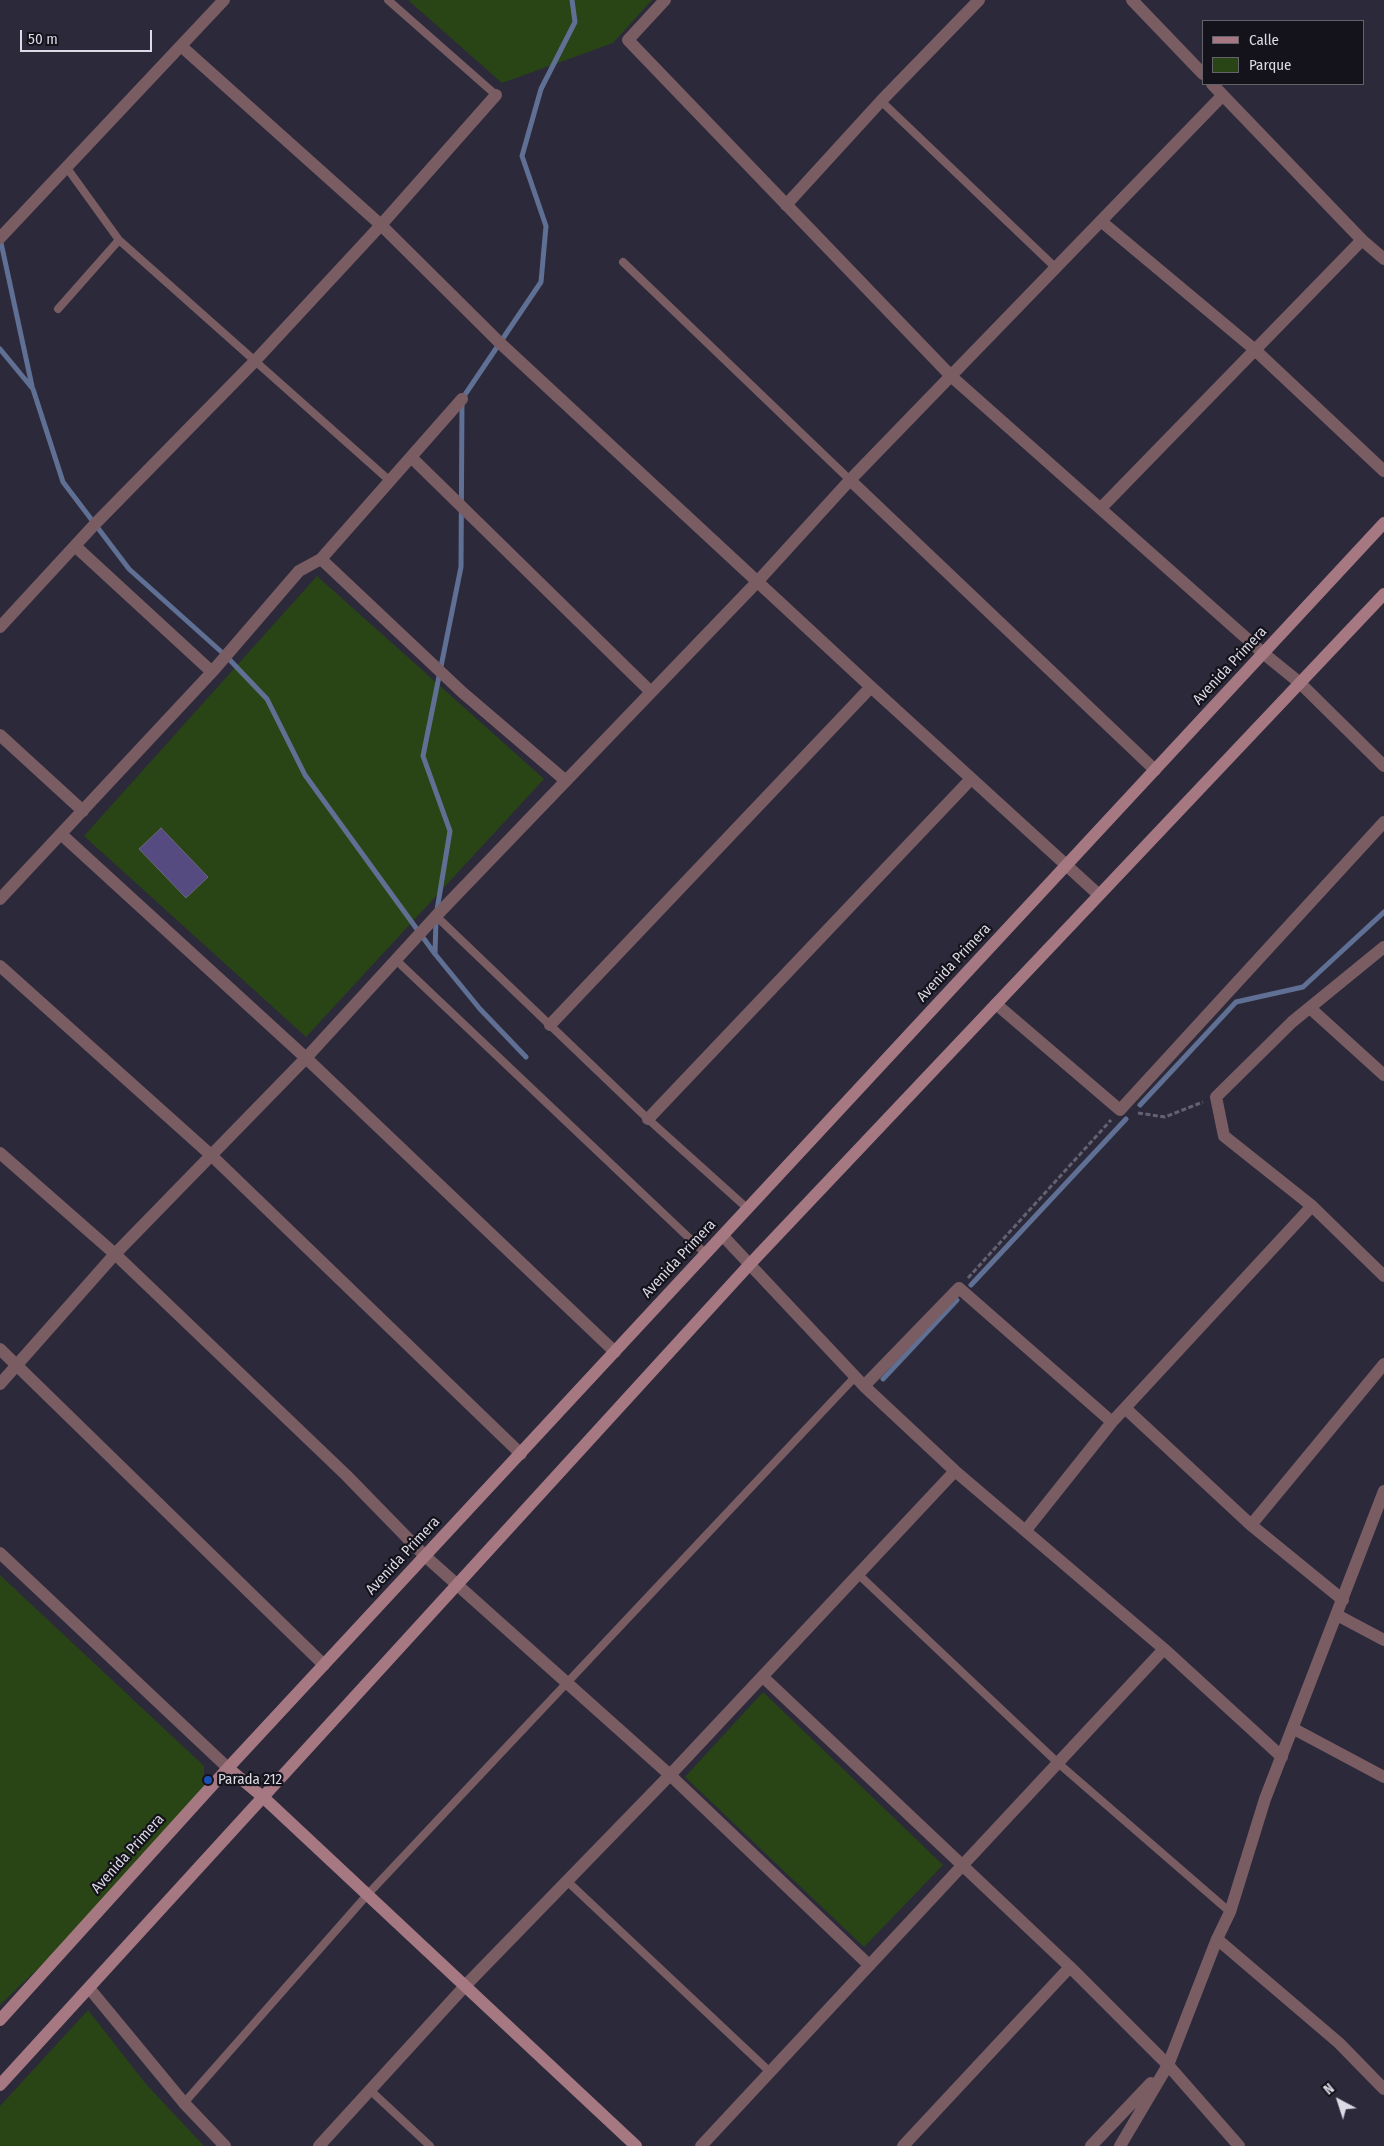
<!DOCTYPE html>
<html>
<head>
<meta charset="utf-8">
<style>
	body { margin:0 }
	#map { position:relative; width:1384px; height:2146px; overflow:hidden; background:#2c293a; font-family:"Fira Sans Condensed",sans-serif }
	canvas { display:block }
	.legend { position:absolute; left:1202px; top:20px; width:162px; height:65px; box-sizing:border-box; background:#14131b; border:1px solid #64636c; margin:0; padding:6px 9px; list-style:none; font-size:15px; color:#dbdae5 }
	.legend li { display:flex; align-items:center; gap:10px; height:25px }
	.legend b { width:25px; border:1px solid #64636c }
	.north { position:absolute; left:1314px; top:2076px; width:50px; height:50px; -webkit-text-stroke:4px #14131b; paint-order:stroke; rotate:320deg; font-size:14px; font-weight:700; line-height:20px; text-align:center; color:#dbdae5 }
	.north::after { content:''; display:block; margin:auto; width:18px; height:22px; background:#dbdae5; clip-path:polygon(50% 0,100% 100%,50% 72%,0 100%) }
	.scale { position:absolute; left:20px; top:30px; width:132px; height:22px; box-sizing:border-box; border:2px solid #dbdae5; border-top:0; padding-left:6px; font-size:15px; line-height:18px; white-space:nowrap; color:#dbdae5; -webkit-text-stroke:4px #14131b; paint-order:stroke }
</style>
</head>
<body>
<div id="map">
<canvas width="1384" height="2146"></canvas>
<ul class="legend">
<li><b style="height:6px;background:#a67882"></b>Calle</li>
<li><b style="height:14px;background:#294515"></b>Parque</li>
</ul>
<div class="north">N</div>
<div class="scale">50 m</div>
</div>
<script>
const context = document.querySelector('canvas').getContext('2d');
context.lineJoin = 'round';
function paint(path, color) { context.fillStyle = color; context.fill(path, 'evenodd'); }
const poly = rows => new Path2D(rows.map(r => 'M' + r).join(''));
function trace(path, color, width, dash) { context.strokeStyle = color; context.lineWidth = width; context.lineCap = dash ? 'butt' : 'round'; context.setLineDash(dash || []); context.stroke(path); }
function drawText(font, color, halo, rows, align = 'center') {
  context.font = font + ' "Fira Sans Condensed",sans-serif'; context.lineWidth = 4.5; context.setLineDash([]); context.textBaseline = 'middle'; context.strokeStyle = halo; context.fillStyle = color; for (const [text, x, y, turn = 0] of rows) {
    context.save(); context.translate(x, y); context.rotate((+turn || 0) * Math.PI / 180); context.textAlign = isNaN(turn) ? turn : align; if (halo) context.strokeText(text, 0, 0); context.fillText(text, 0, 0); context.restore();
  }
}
paint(poly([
	[408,0,652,0,613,43,502,83],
	[317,576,544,779,306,1037,84,836],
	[0,1575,204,1766,204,1786,69,1939,0,2005],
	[763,1692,943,1865,864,1947,685,1777],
	[88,2010,146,2084,204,2146,0,2146,0,2106]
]), '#294515');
trace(poly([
	[0,238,32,386],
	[0,349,33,389,63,482,129,569,226,656,267,699,305,775,435,954],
	[437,910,450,831,423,756,461,567,462,399,541,282,546,226,522,156,541,89,575,22,572,0],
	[436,919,435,954,480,1009,526,1057],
	[1140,1105,1236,1002,1303,987,1384,912],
	[971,1285,1126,1119],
	[883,1379,957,1300]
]), '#5f7094', 5);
const building = poly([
	[161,828,208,877,186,898,139,849,161,828]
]);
paint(building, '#554b80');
trace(building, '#696779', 1);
trace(poly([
	[1138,1113,1165,1117,1203,1102],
	[968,1278,1111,1120]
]), '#646271', 3, [5, 2.5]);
trace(poly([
	[388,0,496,95],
	[881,101,1057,269],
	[67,168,119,240,390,481],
	[623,262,850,480],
	[58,309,119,240],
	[436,916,648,1119,748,1209],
	[396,960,706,1254],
	[858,1574,1058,1763,1230,1912],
	[567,1881,770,2072],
	[371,2091,430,2146],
	[184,2103,368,1894,855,1377]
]), '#7a5d63', 8);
trace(poly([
	[665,0,628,40,952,377,1263,653,1300,683,1384,766],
	[1132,0,1203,74],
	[181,46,381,225,500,343,871,687,1099,895],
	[1212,84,1362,240,1384,259],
	[786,205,881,101,979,0],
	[1102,222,1254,349,1384,471],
	[0,238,224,0],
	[411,457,651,692],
	[850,480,1155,770],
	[1101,508,1362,240],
	[75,546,212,672],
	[321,559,462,692,566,781],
	[0,627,95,524,254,362,381,225,496,95],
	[0,735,83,811],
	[61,834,306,1058,615,1352],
	[0,899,212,672,299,571,321,559,462,399],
	[1384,947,1292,1022,1216,1097,1224,1136,1312,1206,1384,1276],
	[0,966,212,1156,521,1454],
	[996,1004,1120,1110,1384,822],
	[1310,1008,1384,1075],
	[550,1025,871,687],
	[648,1119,971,779],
	[0,1153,115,1254,346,1475,425,1556,670,1775,869,1965],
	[723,1236,864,1386,955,1471,1164,1649,1282,1757],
	[0,1349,324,1665],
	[0,1384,115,1254,306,1058,436,916,758,581,850,480,1223,95],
	[864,1386,959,1288,1112,1422],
	[1125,1408,1251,1525,1343,1600],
	[1251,1525,1384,1364],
	[1026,1530,1112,1422,1312,1206],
	[0,1553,228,1768],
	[1337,1615,1384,1640],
	[763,1677,1070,1967,1168,2065,1239,2146],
	[1294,1729,1384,1777],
	[1217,1939,1339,2043,1384,2089],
	[89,1988,184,2103,225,2146],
	[319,2146,465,1986,670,1775,955,1471],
	[701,2146,1164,1649],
	[903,2146,1070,1967],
	[1091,2146,1151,2083],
	[1120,2146,1168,2065,1217,1939,1230,1912,1265,1799,1384,1491]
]), '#7a5d63', 12);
trace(poly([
	[228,1768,264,1798,636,2146],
	[0,2020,228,1768,1384,523],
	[0,2085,750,1264,1384,594]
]), '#a67882', 12);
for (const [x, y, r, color] of [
	[208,1780,5,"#1a4fb4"]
]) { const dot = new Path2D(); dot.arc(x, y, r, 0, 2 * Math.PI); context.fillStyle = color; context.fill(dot); trace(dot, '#14131b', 2); }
drawText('15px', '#dbdae5', '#14131b', [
	["Avenida Primera",1230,666,-47],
	["Avenida Primera",954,963,-47],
	["Avenida Primera",679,1259,-47],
	["Avenida Primera",403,1556,-47],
	["Avenida Primera",128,1854,-48]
]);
drawText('15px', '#dbdae5', '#14131b', [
	["Parada 212",218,1780]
], 'left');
</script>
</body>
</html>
